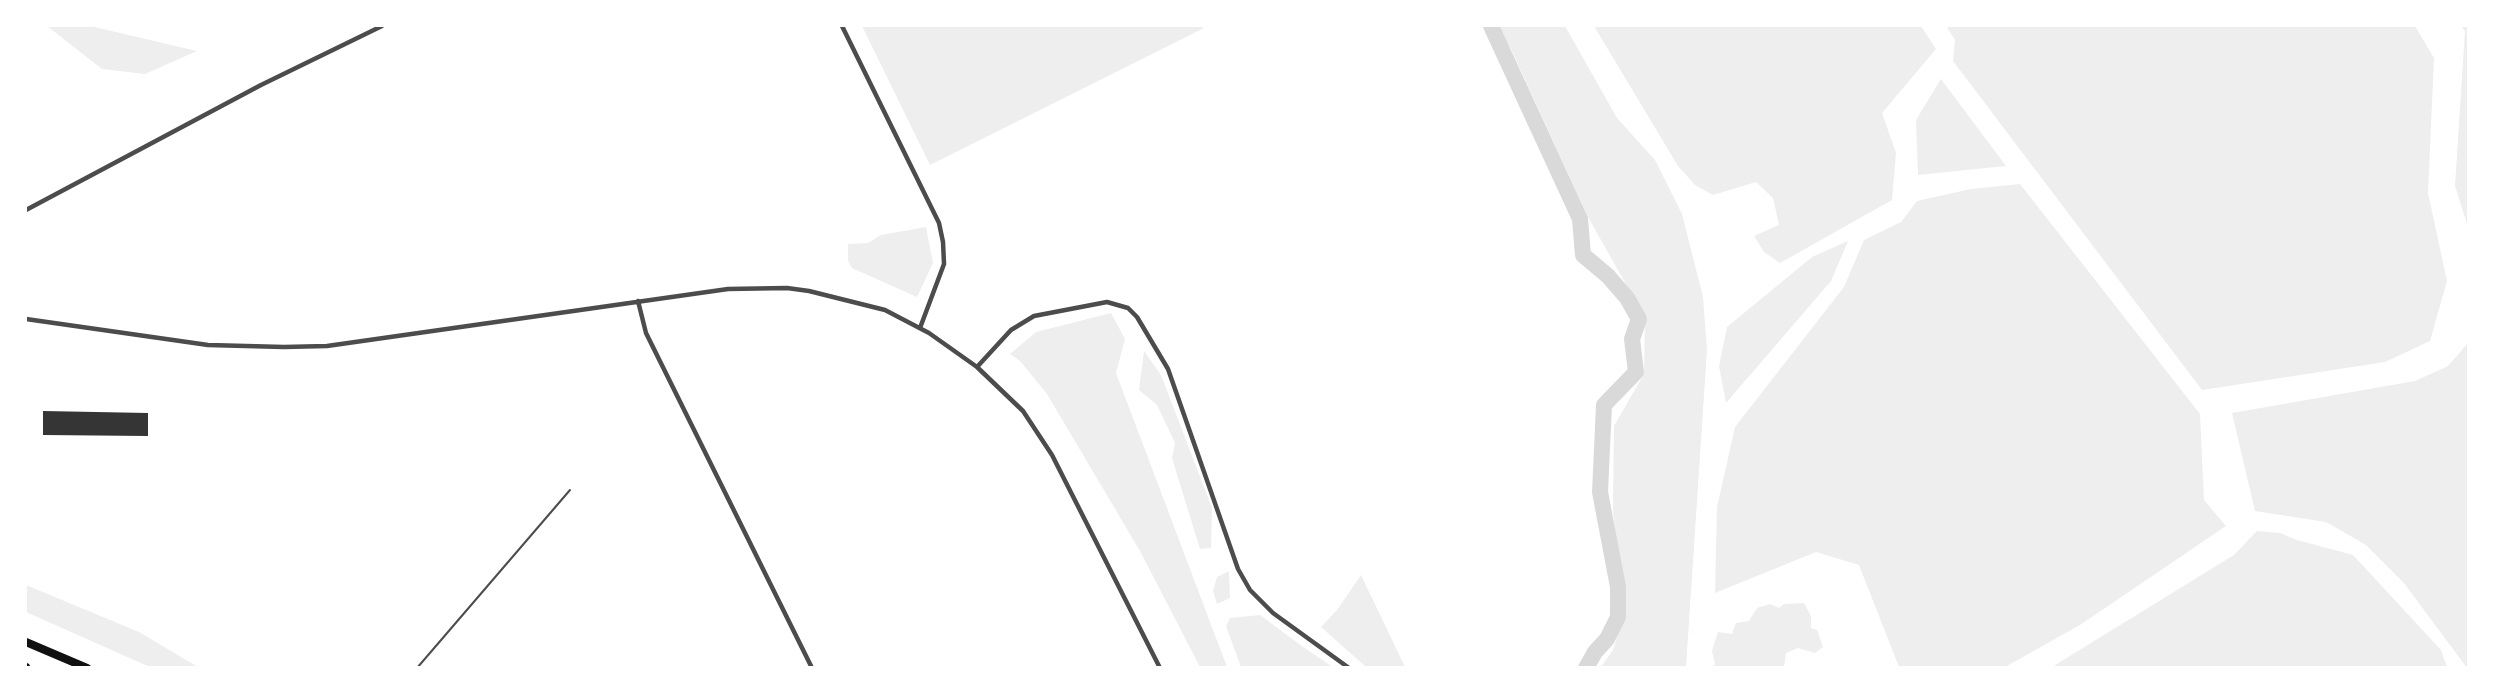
<!DOCTYPE html>
<html>
<head>
<meta charset="utf-8">
<style>
	body { margin:0 }
	#map { position:relative; width:2494px; height:693px; overflow:hidden; background:#fff; font-family:Lato,sans-serif }
	canvas { display:block }
	.frame { position:absolute; inset:0; border:27px solid #fff; pointer-events:none }
</style>
</head>
<body>
<div id="map">
<canvas width="2494" height="693"></canvas>
<div class="frame"></div>
</div>
<script>
const context = document.querySelector('canvas').getContext('2d');
context.lineJoin = 'round';
function paint(path, color) { context.fillStyle = color; context.fill(path, 'evenodd'); }
const poly = rows => new Path2D(rows.map(r => 'M' + r).join(''));
function trace(path, color, width, dash) { context.strokeStyle = color; context.lineWidth = width; context.lineCap = dash ? 'butt' : 'round'; context.setLineDash(dash || []); context.stroke(path); }
paint(poly([
	[47,26,90,26,197,51,145,74,102,69],
	[862,26,1202,26,1204,28,930,165],
	[1497,26,1565,26,1617,118,1655,160,1682,214,1703,297,1707,350,1686,667,1601,667,1613,650,1624,614,1613,511,1614,426,1644,374,1645,318,1588,217,1511,49],
	[1594,26,1921,26,1936,49,1882,113,1896,153,1892,200,1780,263,1764,252,1754,236,1779,225,1773,198,1756,182,1713,195,1695,185,1678,166],
	[1946,26,2415,26,2434,58,2428,193,2447,281,2430,341,2385,362,2202,390,1953,61,1955,40],
	[2461,26,2468,26,2468,227,2455,186,2465,31],
	[1941,79,2006,166,1918,175,1916,120],
	[2020,184,2200,414,2204,500,2226,526,2080,625,2005,667,1899,667,1859,565,1816,552,1715,593,1717,507,1735,427,1844,287,1864,240,1901,222,1917,201,1971,189],
	[926,227,933,263,917,297,852,268,848,261,848,244,868,243,881,235],
	[1848,241,1831,281,1726,403,1719,366,1727,327,1812,257],
	[1111,313,1125,339,1116,373,1227,667,1200,667,1140,551,1047,394,1020,361,1010,354,1036,332],
	[2468,343,2468,667,2467,668,2404,583,2366,545,2326,522,2255,511,2232,413,2415,381,2448,366],
	[1144,351,1161,375,1212,508,1211,548,1200,549,1172,458,1175,443,1157,405,1139,390],
	[2257,531,2280,533,2297,540,2353,555,2441,650,2447,667,2052,667,2234,555],
	[1229,571,1230,598,1217,604,1213,591,1217,577],
	[1361,575,1405,667,1366,667,1321,627,1337,610],
	[26,585,139,632,198,667,150,667,26,612],
	[1804,603,1811,616,1811,628,1817,630,1823,647,1815,653,1798,648,1786,653,1784,667,1713,667,1715,664,1712,651,1718,632,1732,634,1736,623,1749,621,1757,608,1770,604,1779,608,1784,604],
	[1260,615,1303,647,1333,667,1241,667,1226,626,1230,618]
]), '#eee');
trace(poly([
	[1491,26,1580,219,1583,255,1608,276,1627,298,1639,319,1632,339,1636,372,1604,405,1600,492,1618,587,1618,617,1607,639,1595,652,1586,668]
]), '#d9d9d9', 16);
paint(poly([
	[43,411,148,413,148,436,43,435]
]), '#353535');
trace(poly([
	[417,668,570,490]
]), '#4c4c4c', 2);
trace(poly([
	[842,26,939,223,943,242,944,264,920,328],
	[26,210,261,85,382,26],
	[638,301,646,333,812,668],
	[26,319,208,345,284,347,327,346,728,289,787,288,809,291,885,310,929,333,977,367,1023,411,1052,455,1160,668],
	[977,367,1011,330,1034,316,1107,302,1128,308,1137,317,1168,369,1238,569,1250,590,1273,613,1349,668]
]), '#4c4c4c', 4.5);
trace(poly([
	[26,642,87,668],
	[26,667,26,668]
]), '#111', 8);
</script>
</body>
</html>
